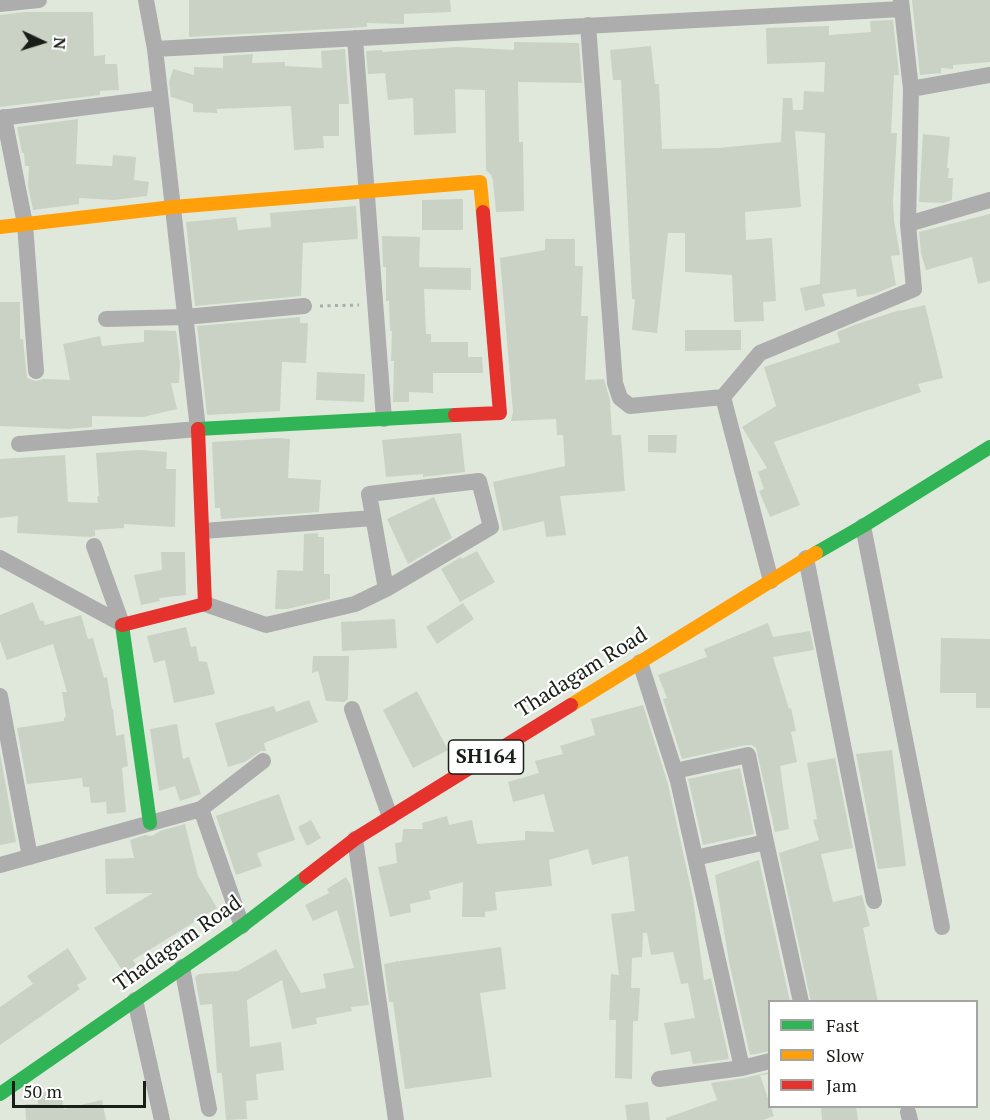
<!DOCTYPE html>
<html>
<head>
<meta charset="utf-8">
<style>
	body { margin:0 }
	#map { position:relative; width:990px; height:1120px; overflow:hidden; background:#e0e8dc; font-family:"PT Serif",serif }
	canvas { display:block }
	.legend { position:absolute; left:768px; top:1000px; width:210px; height:108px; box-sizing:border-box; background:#fff; border:2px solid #a3a5a2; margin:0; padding:8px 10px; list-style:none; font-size:18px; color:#191e16 }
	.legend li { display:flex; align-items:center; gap:12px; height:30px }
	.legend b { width:30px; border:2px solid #a3a5a2 }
	.north { position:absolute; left:12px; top:12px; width:60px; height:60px; -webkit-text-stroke:4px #fff; paint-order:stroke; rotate:94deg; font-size:16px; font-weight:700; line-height:24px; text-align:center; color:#191e16 }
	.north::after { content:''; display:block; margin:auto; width:21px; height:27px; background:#191e16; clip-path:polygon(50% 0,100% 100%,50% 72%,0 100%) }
	.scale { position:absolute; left:12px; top:1081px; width:134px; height:27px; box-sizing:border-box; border:3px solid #191e16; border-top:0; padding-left:8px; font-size:18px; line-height:21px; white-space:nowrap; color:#191e16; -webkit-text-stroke:4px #fff; paint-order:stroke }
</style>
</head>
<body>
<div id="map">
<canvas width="990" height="1120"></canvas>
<ul class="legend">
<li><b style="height:8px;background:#30b455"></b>Fast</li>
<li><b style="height:8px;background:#ff9f0a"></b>Slow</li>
<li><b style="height:8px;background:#e5322d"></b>Jam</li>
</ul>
<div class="north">N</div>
<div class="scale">50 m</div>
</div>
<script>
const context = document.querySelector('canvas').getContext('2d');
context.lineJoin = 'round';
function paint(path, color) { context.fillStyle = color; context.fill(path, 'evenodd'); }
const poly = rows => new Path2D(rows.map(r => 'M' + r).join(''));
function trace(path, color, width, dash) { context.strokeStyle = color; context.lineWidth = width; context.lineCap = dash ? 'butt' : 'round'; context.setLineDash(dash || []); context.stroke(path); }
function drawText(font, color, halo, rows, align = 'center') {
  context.font = font + ' "PT Serif",serif'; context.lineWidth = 4.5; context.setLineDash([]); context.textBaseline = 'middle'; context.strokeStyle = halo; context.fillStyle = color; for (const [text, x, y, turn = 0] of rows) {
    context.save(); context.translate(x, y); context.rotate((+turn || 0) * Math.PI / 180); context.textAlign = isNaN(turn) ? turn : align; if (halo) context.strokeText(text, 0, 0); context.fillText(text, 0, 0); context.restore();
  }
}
paint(poly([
	[189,0,450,0,451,12,404,14,404,24,367,23,367,27,189,37],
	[912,0,990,0,990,62,953,65,953,69,941,68,941,73,920,75],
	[25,12,93,12,94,56,105,55,105,64,117,64,119,90,100,91,100,95,0,107,0,15],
	[893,20,899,75,894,75,891,133,897,133,893,201,894,220,900,255,891,256,896,285,874,294,857,297,856,289,822,294,825,306,805,311,800,288,820,284,825,133,795,131,801,207,745,212,746,240,772,238,776,301,763,302,764,321,734,322,732,275,685,272,685,233,668,233,657,333,632,330,635,299,632,299,621,80,613,80,610,50,651,46,655,84,659,84,662,149,718,148,781,142,783,98,792,98,793,110,803,110,804,91,824,92,825,62,767,64,766,28,829,26,829,35,871,32,870,21],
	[514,42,579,43,582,83,518,82,519,142,523,142,524,211,496,212,493,181,491,175,486,170,485,90,455,89,456,133,414,135,413,98,388,100,385,73,368,74,366,51,382,50,382,52,457,47,514,50],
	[345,49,349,104,339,104,339,136,323,136,324,148,294,150,291,106,217,109,217,113,193,112,193,104,171,97,169,82,173,69,194,75,194,67,223,68,223,56,253,54,252,63,285,62,285,66,322,68,321,51],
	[78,119,76,164,112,166,113,155,136,157,134,180,149,182,147,196,114,200,79,198,79,204,33,210,28,186,29,166,25,166,24,153,22,153,17,127],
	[923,134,950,137,947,168,949,168,948,178,953,178,952,200,943,203,919,202],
	[463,199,463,230,422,230,422,200],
	[356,206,358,239,303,243,301,296,195,306,186,222,236,217,238,230,271,227,270,213],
	[990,214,990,281,978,284,972,257,926,270,921,253,919,232],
	[382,236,420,237,419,267,471,268,471,290,424,289,426,334,431,334,431,342,468,342,468,357,482,357,483,373,433,373,433,393,409,392,409,402,393,402,394,361,391,361,392,331,390,331,389,301,386,301,386,267,383,267],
	[545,239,575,239,575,266,583,266,581,316,588,316,585,380,604,379,610,400,612,435,621,435,625,491,560,496,566,535,546,537,544,521,503,531,493,482,565,466,563,435,557,435,556,419,511,421,513,412,500,258,545,250],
	[0,302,20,302,20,339,23,339,27,378,36,381,43,379,70,380,63,344,100,336,102,346,144,342,144,330,176,331,180,363,179,383,171,383,177,409,143,417,92,416,92,427,68,429,0,426],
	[925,305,943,378,918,384,921,392,774,442,800,505,770,517,759,491,764,489,758,472,767,468,742,427,776,406,764,367,840,342,837,332,857,324,900,310,900,311],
	[300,317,300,323,308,323,306,363,282,362,280,411,207,415,197,326],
	[685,330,741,330,741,350,685,351],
	[317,372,365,374,364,402,316,400],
	[461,433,465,472,423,477,423,474,386,477,382,440],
	[648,435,677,435,676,453,648,452],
	[277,438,290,439,288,478,321,480,319,512,221,519,220,508,215,508,212,442],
	[140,450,167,452,166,469,176,469,175,527,124,524,124,528,95,530,95,536,90,537,17,533,18,516,0,518,0,459,65,455,68,502,98,503,97,497,99,496,96,453],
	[434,497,452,538,408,564,387,519],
	[318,533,318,537,324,537,324,574,330,574,330,599,287,609,275,609,277,570,303,571,304,534],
	[477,551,495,582,460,602,441,569,461,557,462,559],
	[161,552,185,552,186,595,159,598,160,601,141,605,134,575,162,570],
	[33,602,40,621,43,620,45,625,81,615,88,639,93,638,104,678,107,677,112,709,113,709,116,736,124,734,128,766,122,768,126,812,107,814,106,802,91,803,89,787,83,787,82,778,27,784,17,728,64,721,64,718,66,717,62,692,67,692,53,644,7,660,0,641,0,615],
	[463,603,474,619,437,644,426,627],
	[395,619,397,648,342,651,341,622],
	[768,623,773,637,810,631,814,650,773,657,789,709,791,708,796,731,791,732,797,762,780,766,789,829,775,832,756,748,752,745,746,745,682,759,663,699,667,698,658,675,707,657,704,649],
	[186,627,191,647,196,646,199,661,207,662,215,694,174,703,165,660,154,663,147,636],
	[941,638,990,639,990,708,976,708,976,693,940,693],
	[313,656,349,656,348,699,344,702,326,701,318,671,312,673],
	[417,691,448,750,413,768,383,710],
	[309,700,318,722,264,743,266,751,261,751,245,762,228,767,215,723,274,706,276,712],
	[643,705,668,784,693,898,704,980,711,978,729,1059,693,1064,690,1051,671,1055,664,1023,695,1018,688,983,681,984,673,952,651,955,647,933,643,933,642,957,632,958,631,988,640,988,638,1021,633,1021,632,1079,615,1078,616,1020,609,1020,611,974,619,975,611,914,635,911,628,856,592,865,588,849,549,860,552,886,495,892,497,910,485,912,485,917,462,917,463,882,429,891,431,899,410,904,411,912,390,917,378,867,397,863,395,843,402,842,403,829,423,829,422,823,447,816,449,825,472,820,477,844,525,840,525,831,554,832,544,794,513,802,508,782,539,773,535,761,563,754,560,746,595,735,591,719],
	[177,724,183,759,189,757,201,794,180,801,175,786,159,791,150,729],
	[892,750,906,866,878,869,856,754],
	[0,753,16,842,0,845],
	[835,758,853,848,821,854,833,902,862,895,870,926,863,928,878,1002,811,1002,779,853,819,840,813,820,817,819,807,763],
	[740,768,754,834,703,845,688,779],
	[279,794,295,840,257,853,262,866,236,875,216,816],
	[311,820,321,838,307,846,298,827],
	[185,824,198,876,217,908,133,960,136,965,124,973,94,928,153,893,106,894,105,859,134,858,130,840,145,835,152,836,160,831],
	[759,860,790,1002,770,1002,770,1051,750,1055,729,962,715,875],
	[346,877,351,886,369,1005,351,1007,352,1011,316,1018,317,1024,292,1029,282,980,247,1000,250,1047,281,1042,284,1070,256,1074,258,1100,246,1101,247,1119,226,1120,222,1073,217,1073,212,1004,200,1005,195,977,199,974,238,971,276,949,301,993,326,988,323,974,354,968,337,910,313,921,305,905,329,893,327,889],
	[501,947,506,989,480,993,492,1077,405,1089,393,1002,389,1002,384,964,399,961,400,963,400,961],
	[68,948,87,979,77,985,80,989,0,1045,0,1007,33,984,27,976],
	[770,1072,770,1074,760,1075,774,1116,763,1120,666,1120,666,1118,717,1100,711,1083,744,1078],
	[60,1088,64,1109,102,1100,106,1120,26,1120,25,1104,38,1104,36,1094],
	[648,1102,650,1120,627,1120,625,1105],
	[821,1107,856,1107,858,1120,822,1120]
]), '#c9d2c4');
trace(poly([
	[320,306,359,305]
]), '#a9aca8', 3, [3, 4.5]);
trace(poly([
	[146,0,155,49],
	[0,4,39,0],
	[588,25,615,383,620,398,630,406,723,397],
	[355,38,384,419],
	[911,89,990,75],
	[4,117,25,224,36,371],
	[0,118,160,98],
	[908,224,990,200],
	[106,319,185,317,304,306],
	[19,444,198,429,155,49,902,9],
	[863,526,942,927],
	[203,531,373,518],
	[94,546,122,624],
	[0,558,122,624],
	[806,558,874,901],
	[771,581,723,397,760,353,914,289,908,224,911,89,901,0],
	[205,604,266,625,355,604,386,589,369,494,479,481,491,527,386,589],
	[640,662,678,781,742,1068],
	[0,696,30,857],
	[352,709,390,817],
	[675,771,748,755,766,842],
	[201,809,263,761],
	[355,839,396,1120],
	[695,858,766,842,801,1002],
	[0,865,201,809,242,926],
	[182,967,209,1109],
	[135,1000,162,1120],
	[659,1079,742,1068,770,1061],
	[908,1112,910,1120]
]), '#aeadae', 16);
trace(poly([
	[198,429,455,415],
	[816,553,863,526,990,447],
	[122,625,150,823],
	[0,1094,242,926,306,877]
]), '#30b455', 14);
trace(poly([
	[0,227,173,207,480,182,483,212],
	[571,705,816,553]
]), '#ff9f0a', 14);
trace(poly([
	[455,415,500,413,483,212],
	[122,625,205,604,198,429],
	[306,877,355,839,571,705]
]), '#e5322d', 14);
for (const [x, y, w] of [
	[486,757,75]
]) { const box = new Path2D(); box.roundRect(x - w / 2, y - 17, w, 34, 4.5); context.fillStyle = '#fff'; context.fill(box); trace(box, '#191e16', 1.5); }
drawText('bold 20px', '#191e16', null, [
	["SH164",486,757]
]);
drawText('21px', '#191e16', '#fff', [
	["Thadagam Road",582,673,-32],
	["Thadagam Road",178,944,-35]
]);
</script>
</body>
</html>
